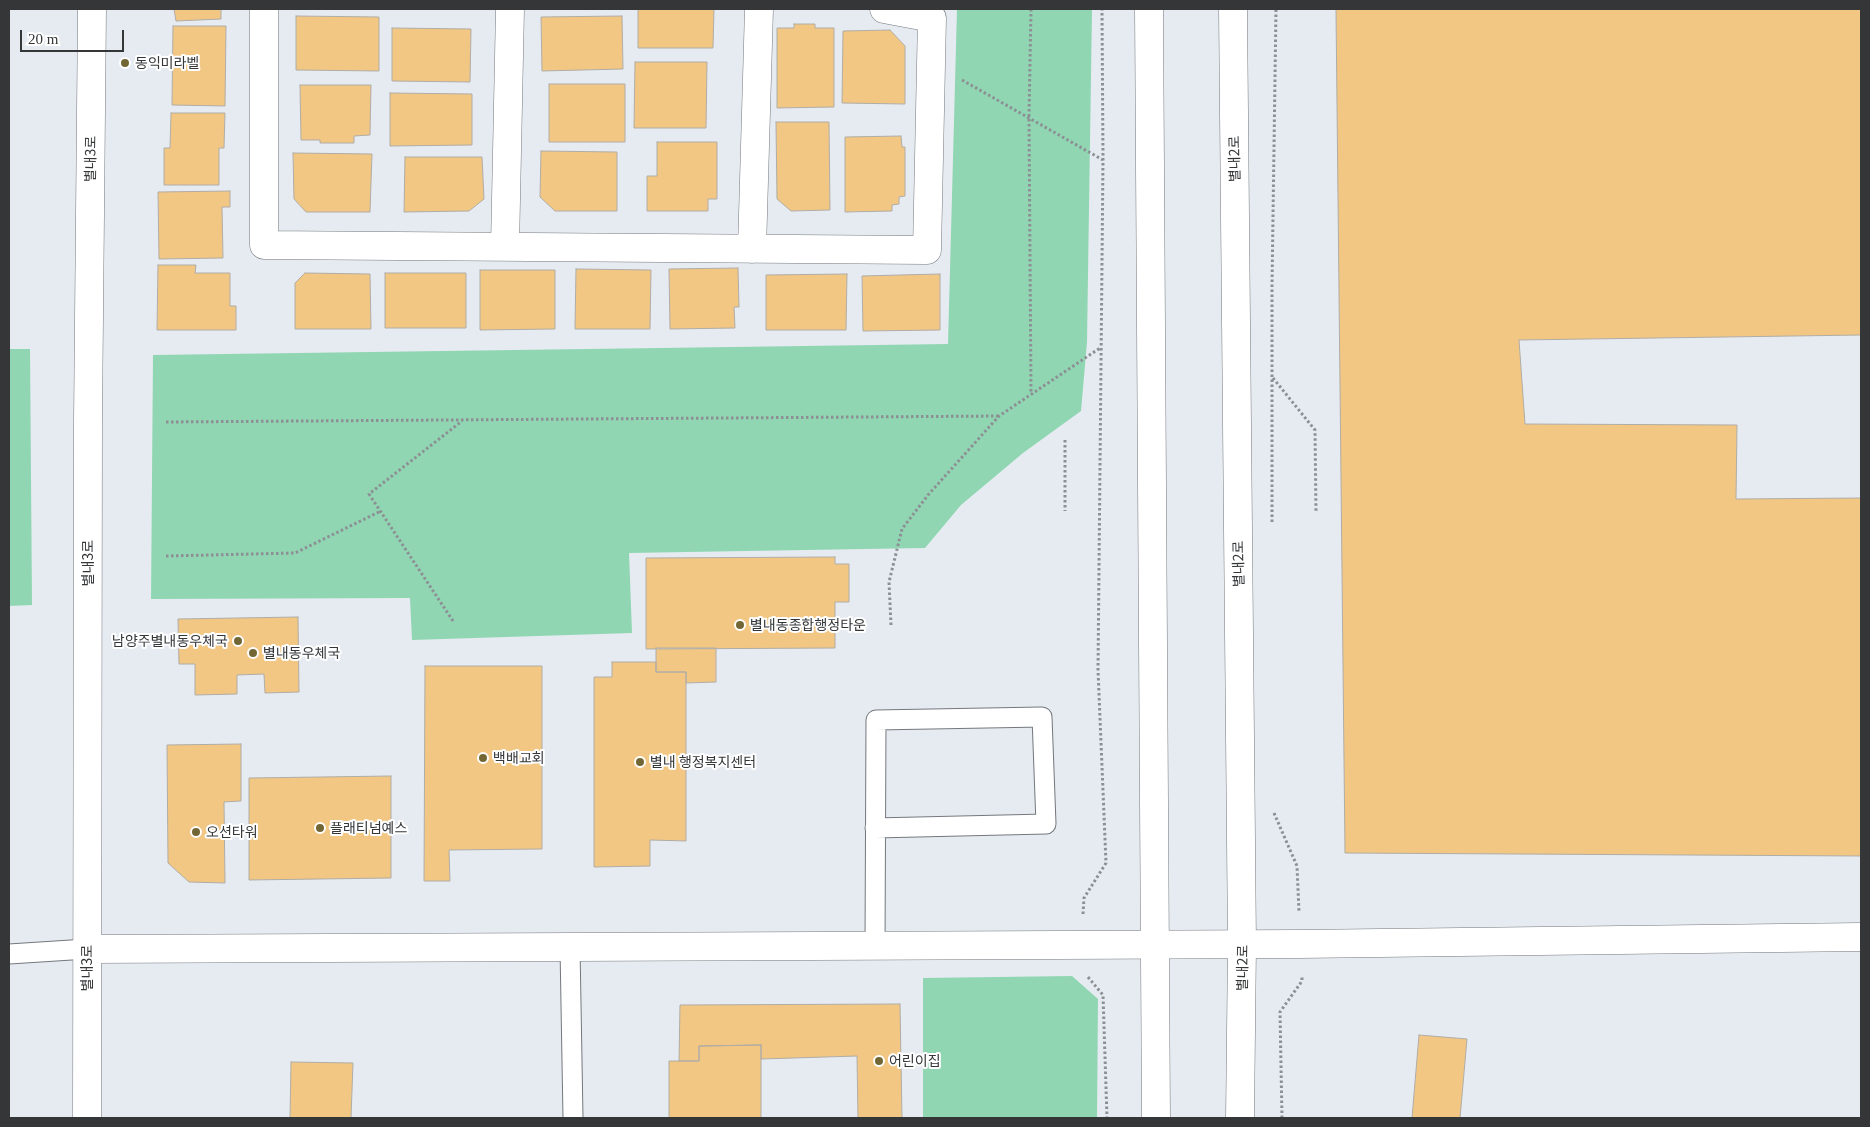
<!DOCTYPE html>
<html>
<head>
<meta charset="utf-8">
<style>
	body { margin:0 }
	#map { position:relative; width:1870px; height:1127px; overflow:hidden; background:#e6ebf1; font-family:Georgia,serif }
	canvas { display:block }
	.frame { position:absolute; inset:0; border:10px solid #343638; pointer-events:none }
	.scale { position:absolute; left:20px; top:30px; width:104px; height:22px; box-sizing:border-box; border:2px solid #343638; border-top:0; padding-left:6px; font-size:15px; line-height:18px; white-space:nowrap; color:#343638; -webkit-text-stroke:4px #fff; paint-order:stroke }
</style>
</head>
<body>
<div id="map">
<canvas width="1870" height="1127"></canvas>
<div class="frame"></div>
<div class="scale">20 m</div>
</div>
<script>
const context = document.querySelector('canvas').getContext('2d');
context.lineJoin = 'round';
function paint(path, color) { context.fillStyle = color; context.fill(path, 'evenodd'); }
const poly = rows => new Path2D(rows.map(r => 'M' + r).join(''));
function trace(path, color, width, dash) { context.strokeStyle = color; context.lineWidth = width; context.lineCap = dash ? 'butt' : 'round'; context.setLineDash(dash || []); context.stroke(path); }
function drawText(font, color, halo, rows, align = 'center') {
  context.font = font + ' Georgia,"Noto Sans KR",serif'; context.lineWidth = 4; context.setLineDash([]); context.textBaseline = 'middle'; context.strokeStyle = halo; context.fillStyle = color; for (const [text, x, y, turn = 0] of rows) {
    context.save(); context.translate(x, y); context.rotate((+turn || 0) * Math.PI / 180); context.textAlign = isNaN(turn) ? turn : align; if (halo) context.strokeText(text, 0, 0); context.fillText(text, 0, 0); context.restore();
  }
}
paint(poly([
	[957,9,1092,9,1087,342,1081,411,1023,453,961,505,925,548,629,553,632,633,412,640,410,598,151,599,153,355,948,344],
	[9,349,30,349,32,605,9,606],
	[1072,976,1098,999,1097,1118,923,1118,923,978]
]), '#91d6b3');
const building = poly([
	[174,9,221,9,221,19,176,21,174,9],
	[638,9,714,9,713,48,638,48,638,9],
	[1336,9,1861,9,1861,335,1519,340,1525,424,1737,425,1736,499,1861,498,1861,856,1345,853,1336,9],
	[296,16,379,17,379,71,296,70,296,16],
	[622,16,623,69,542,71,541,17,622,16],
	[794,24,815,24,815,28,834,28,834,107,777,108,777,28,794,28,794,24],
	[173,26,226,26,225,106,172,105,173,26],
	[392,28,471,29,470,82,392,81,392,28],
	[890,30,905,46,905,104,842,103,843,31,890,30],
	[635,62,707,62,706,128,634,128,635,62],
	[549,84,625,84,625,142,549,142,549,84],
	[300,85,371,85,370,135,354,136,354,143,320,143,320,140,301,140,300,85],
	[390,93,472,94,472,145,390,146,390,93],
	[171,113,225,113,224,148,219,148,219,185,164,185,164,148,170,148,171,113],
	[776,122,829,122,830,210,791,211,777,199,776,122],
	[901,136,902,147,905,147,905,196,899,197,899,204,892,205,892,211,845,212,845,137,901,136],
	[657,142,717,142,717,199,708,199,708,211,647,211,647,176,657,176,657,142],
	[541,151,617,152,617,211,555,211,540,197,541,151],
	[293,153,372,154,370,212,306,212,294,199,293,153],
	[405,157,482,157,484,199,469,211,404,212,405,157],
	[230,191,230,207,222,207,223,258,159,259,158,192,230,191],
	[158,265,196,265,195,273,230,273,230,306,236,306,236,330,157,330,158,265],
	[738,268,739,307,734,307,735,328,670,329,669,269,738,268],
	[576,269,651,270,650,329,575,329,576,269],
	[480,270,555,270,555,329,480,330,480,270],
	[305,273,370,274,371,329,295,329,295,283,305,273],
	[385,273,466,273,466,328,385,328,385,273],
	[847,274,846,330,766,330,766,275,847,274],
	[940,274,940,330,863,331,862,276,940,274],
	[835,557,835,564,849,564,849,602,835,602,835,648,646,649,646,558,835,557],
	[298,617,299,692,265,693,264,674,237,675,237,694,195,695,195,664,179,664,178,619,298,617],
	[656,648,716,648,716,682,686,683,686,672,656,672,656,648],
	[612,662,656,662,656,672,686,672,686,841,650,840,650,866,594,867,594,677,612,677,612,662],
	[425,666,542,666,542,849,449,850,450,881,424,881,425,666],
	[241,744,241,801,224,802,225,883,189,882,168,863,167,745,241,744],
	[391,776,391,878,249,880,249,778,391,776],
	[900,1004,902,1118,858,1118,857,1056,761,1059,761,1045,699,1046,699,1061,679,1061,680,1005,900,1004],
	[1419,1035,1467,1039,1460,1118,1412,1118,1419,1035],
	[761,1045,761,1118,669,1118,669,1061,699,1061,699,1046,761,1045],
	[291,1062,353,1063,351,1118,290,1118,291,1062]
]);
paint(building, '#f2c783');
trace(building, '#b0aca6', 1);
const service = poly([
	[875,946,876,720,1042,717,1046,824,875,828],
	[570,947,573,1118],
	[9,954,87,949]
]);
const minor = poly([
	[264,9,264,245,927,250,932,18,884,9],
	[505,247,510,9],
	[752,249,759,9],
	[87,949,1300,944,1861,937],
	[87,1118,88,420,92,9]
]);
const tertiary = poly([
	[1149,9,1156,1118],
	[1233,9,1242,945,1240,1118]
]);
trace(service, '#74787d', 21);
trace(minor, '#74787d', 29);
trace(tertiary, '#74787d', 29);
trace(poly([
	[1031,9,1029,117,1031,394],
	[962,80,1103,160],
	[1273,378,1315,430,1316,512],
	[166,422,999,416],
	[1065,440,1065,511],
	[1272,522,1272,286,1276,9],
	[166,556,295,553,381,511],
	[453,621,369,494,462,421],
	[891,625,889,582,902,529,928,495,999,416,1100,348],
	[1274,813,1297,866,1299,912],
	[1083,914,1084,898,1106,863,1098,670,1103,160,1102,9],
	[1088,977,1103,995,1107,1118],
	[1282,1118,1280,1012,1302,981,1302,976]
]), '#8c9094', 3, [2.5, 2.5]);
trace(service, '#fff', 19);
trace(minor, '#fff', 28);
trace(tertiary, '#fff', 28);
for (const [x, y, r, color] of [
	[125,63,5,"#726734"],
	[740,625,5,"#726734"],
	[238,641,5,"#726734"],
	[253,653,5,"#726734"],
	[483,758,5,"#726734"],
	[640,762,5,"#726734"],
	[320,828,5,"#726734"],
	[196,832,5,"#726734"],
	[879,1061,5,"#726734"]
]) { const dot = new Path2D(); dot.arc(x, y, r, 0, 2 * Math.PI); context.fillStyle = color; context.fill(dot); trace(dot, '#fff', 2); }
drawText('14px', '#343638', '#fff', [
	["동익미라벨",135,63],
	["별내동종합행정타운",750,625],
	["남양주별내동우체국",228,641,"right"],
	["별내동우체국",263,653],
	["백배교회",493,758],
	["별내 행정복지센터",650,762],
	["플래티넘예스",330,828],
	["오션타워",206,832],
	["어린이집",889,1061]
], 'left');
drawText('14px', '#343638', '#fff', [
	["별내3로",90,159,-89],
	["별내2로",1234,159,-91],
	["별내3로",88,563,-90],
	["별내2로",1238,564,-91],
	["별내3로",87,968,-90],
	["별내2로",1242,968,-89]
]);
</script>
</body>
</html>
